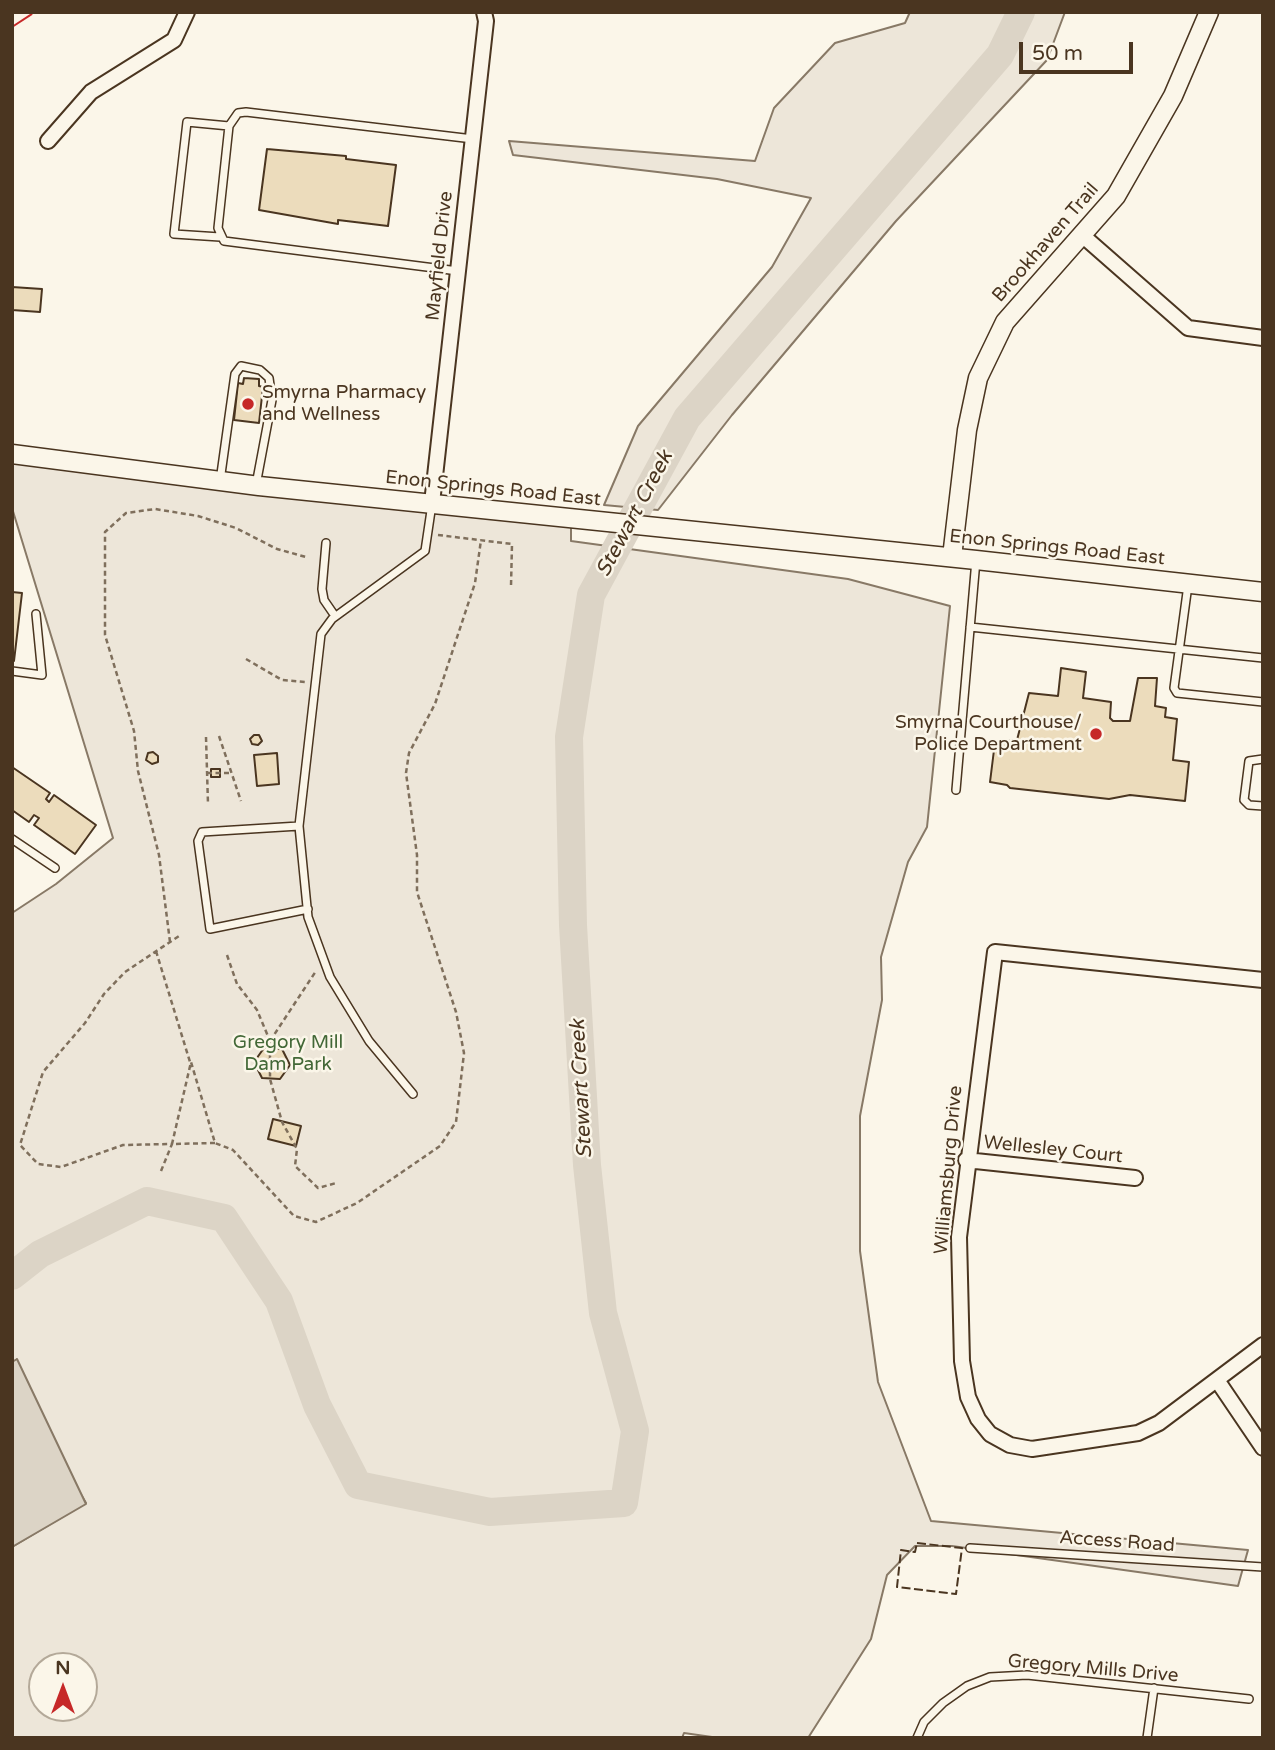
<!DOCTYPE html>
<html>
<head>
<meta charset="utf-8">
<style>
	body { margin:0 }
	#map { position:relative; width:1275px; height:1750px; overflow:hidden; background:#fbf6e9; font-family:"Varela Round",sans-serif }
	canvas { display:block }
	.frame { position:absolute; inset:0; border:14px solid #4a3520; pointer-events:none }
	.north { position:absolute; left:28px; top:1652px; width:70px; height:70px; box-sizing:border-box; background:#fbf6e9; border:2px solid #b4a999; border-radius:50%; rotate:0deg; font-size:19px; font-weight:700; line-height:28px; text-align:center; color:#4a3520 }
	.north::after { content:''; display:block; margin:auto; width:24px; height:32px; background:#c62828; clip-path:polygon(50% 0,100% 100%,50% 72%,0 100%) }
	.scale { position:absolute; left:1019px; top:42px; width:114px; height:32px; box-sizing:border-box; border:4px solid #4a3520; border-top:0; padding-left:9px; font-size:21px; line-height:24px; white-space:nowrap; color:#4a3520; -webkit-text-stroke:5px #fbf6e9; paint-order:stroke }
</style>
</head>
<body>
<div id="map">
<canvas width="1275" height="1750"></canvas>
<div class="frame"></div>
<div class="north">N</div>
<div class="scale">50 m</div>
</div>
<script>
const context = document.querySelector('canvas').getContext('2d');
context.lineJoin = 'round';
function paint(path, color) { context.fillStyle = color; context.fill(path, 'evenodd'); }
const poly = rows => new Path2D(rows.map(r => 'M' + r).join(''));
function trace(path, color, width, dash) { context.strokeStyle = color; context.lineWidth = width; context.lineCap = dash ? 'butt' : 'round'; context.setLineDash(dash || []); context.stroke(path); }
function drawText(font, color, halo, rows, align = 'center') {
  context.font = font + ' "Varela Round",sans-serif'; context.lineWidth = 5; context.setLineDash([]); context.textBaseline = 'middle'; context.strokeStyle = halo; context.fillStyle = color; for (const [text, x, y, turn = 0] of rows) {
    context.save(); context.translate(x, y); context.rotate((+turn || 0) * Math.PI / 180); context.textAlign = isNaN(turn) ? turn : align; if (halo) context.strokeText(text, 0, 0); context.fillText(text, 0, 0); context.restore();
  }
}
const green = poly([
	[910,12,1065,12,1047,60,896,221,732,415,658,510,604,505,638,426,772,267,811,198,717,179,513,155,509,141,755,161,774,108,835,43,905,23,910,12],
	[12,454,571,519,571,541,848,579,950,606,927,827,908,862,881,957,882,1000,860,1116,860,1251,878,1382,931,1521,1248,1550,1238,1586,952,1546,915,1546,887,1575,871,1639,808,1738,719,1738,684,1733,682,1738,12,1738,12,1547,86,1503,12,1377,12,913,56,884,113,838,12,508,12,454],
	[42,1666,84,1666,84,1708,42,1708,42,1666]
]);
paint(green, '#ede6d9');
trace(green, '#887966', 2);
const water = poly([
	[17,1359,86,1504,12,1547,12,1362,17,1359]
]);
paint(water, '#dcd4c6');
trace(water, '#887966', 2);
trace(poly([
	[12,1276,40,1254,147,1201,224,1218,279,1301,317,1405,358,1485,490,1512,624,1503,635,1431,603,1313,587,1165,573,925,569,737,591,595,687,418,1000,55,1021,12]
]), '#dcd4c6', 28);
const building = poly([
	[267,149,346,156,346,159,396,165,388,226,338,220,338,224,259,210,267,149],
	[12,287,42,289,40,312,12,310,12,287],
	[244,378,259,379,259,386,263,387,259,423,234,420,238,383,243,384,244,378],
	[12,592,22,593,14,661,12,661,12,592],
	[1061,668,1086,672,1083,698,1111,702,1110,718,1113,721,1130,721,1138,678,1157,678,1155,706,1166,708,1165,717,1177,719,1173,760,1189,762,1185,801,1130,795,1109,799,1010,788,1007,785,990,782,995,742,1017,740,1029,693,1058,696,1061,668],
	[254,735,259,735,262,741,258,745,252,744,250,739,254,735],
	[153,752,158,756,158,762,152,764,146,760,148,753,153,752],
	[277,753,279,784,257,786,254,755,277,753],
	[12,767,50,793,46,799,49,802,54,795,96,825,75,854,34,825,39,818,34,815,29,822,12,810,12,767],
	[211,769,220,769,220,777,211,777,211,769],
	[264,1048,282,1049,290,1065,280,1079,262,1078,254,1062,264,1048],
	[273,1119,301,1126,296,1146,268,1139,273,1119]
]);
paint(building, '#ecdcbc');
trace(building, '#4a3520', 2);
const service = poly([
	[220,237,174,234,187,122,229,126],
	[458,271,224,241,218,228,229,126,238,113,246,112,473,139],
	[220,481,235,374,241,366,260,370,269,378,272,400,256,485],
	[326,543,322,589,324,600,335,616],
	[1188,585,1174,688,1177,693,1263,702],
	[970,627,1263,658],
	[12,671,42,675,36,614],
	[1263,759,1249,761,1244,800,1249,805,1263,806],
	[956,790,976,560],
	[299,826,202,832,198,841,210,929,308,909],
	[12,839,55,868],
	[413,1094,369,1041,330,977,308,917,299,826,321,634,332,619,425,551,432,504],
	[970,1548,1263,1567],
	[917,1738,924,1722,943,1703,967,1686,990,1677,1027,1675,1249,1699],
	[1147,1738,1154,1688]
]);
const minor = poly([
	[48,141,91,92,174,40,187,12],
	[1082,235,1188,328,1263,338],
	[432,503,486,21,484,12],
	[1263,980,995,952,959,1237,962,1361,968,1397,978,1419,990,1434,1010,1445,1032,1449,1138,1433,1159,1423,1263,1345],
	[966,1160,1135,1178],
	[1217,1380,1263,1448]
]);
const tertiary = poly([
	[12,454,259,486,976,560,1263,592],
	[952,557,967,430,978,378,1005,322,1116,196,1173,96,1209,12]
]);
trace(service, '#4a3520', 10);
trace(minor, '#4a3520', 18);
trace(tertiary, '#4a3520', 21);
trace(poly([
	[438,535,512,544,511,586],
	[246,659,282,680,305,682],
	[219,736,241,801],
	[206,737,208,804],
	[207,773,232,773],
	[170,942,159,855,138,771,134,731,105,635,105,532,126,513,155,509,198,516,236,528,277,549,306,557],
	[156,951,190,1062],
	[227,955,237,984,257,1010,270,1041,270,1079,282,1122,297,1149,295,1166,318,1188,336,1183],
	[270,1041,316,971],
	[215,1143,172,1144,191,1062,215,1143,233,1150,294,1216,316,1222,357,1203,440,1146,456,1122,464,1053,456,1012,417,892,417,855,406,773,409,753,435,704,475,583,481,540],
	[161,1171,172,1144,123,1145,61,1167,38,1164,20,1145,43,1072,85,1023,104,994,125,972,179,936]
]), '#7f6f5c', 2.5, [5, 3.5]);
trace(service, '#fbf6e9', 7);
trace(minor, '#fbf6e9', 14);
trace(tertiary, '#fbf6e9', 18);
trace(poly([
	[917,1543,962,1548,956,1594,897,1587,901,1550,915,1552,917,1543]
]), '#4a3520', 2, [9, 3.5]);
trace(poly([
	[12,27,35,12]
]), '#c62828', 2, [24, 5, 3.5, 5]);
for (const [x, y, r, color] of [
	[248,404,7,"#c62828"],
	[1096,734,7,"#c62828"]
]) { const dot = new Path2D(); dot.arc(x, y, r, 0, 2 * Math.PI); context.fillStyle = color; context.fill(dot); trace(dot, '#fbf6e9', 2.5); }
drawText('19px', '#4a3520', '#fbf6e9', [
	["Brookhaven Trail",1046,243,-49],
	["Mayfield Drive",440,256,-84],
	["Enon Springs Road East",493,489,6],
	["Enon Springs Road East",1057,548,6],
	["Wellesley Court",1053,1150,6],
	["Williamsburg Drive",949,1170,-85],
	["Access Road",1117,1542,4],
	["Gregory Mills Drive",1093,1669,5]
]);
drawText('19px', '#4a3520', '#fbf6e9', [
	["Smyrna Pharmacy",262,393],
	["and Wellness",262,415],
	["Smyrna Courthouse/",1082,723,"right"],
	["Police Department",1082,745,"right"]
], 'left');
drawText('19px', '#436837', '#fbf6e9', [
	["Gregory Mill",288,1043],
	["Dam Park",288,1065]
]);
drawText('italic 21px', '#4a3520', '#fbf6e9', [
	["Stewart Creek",635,514,-62],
	["Stewart Creek",582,1089,-93]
]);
</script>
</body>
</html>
